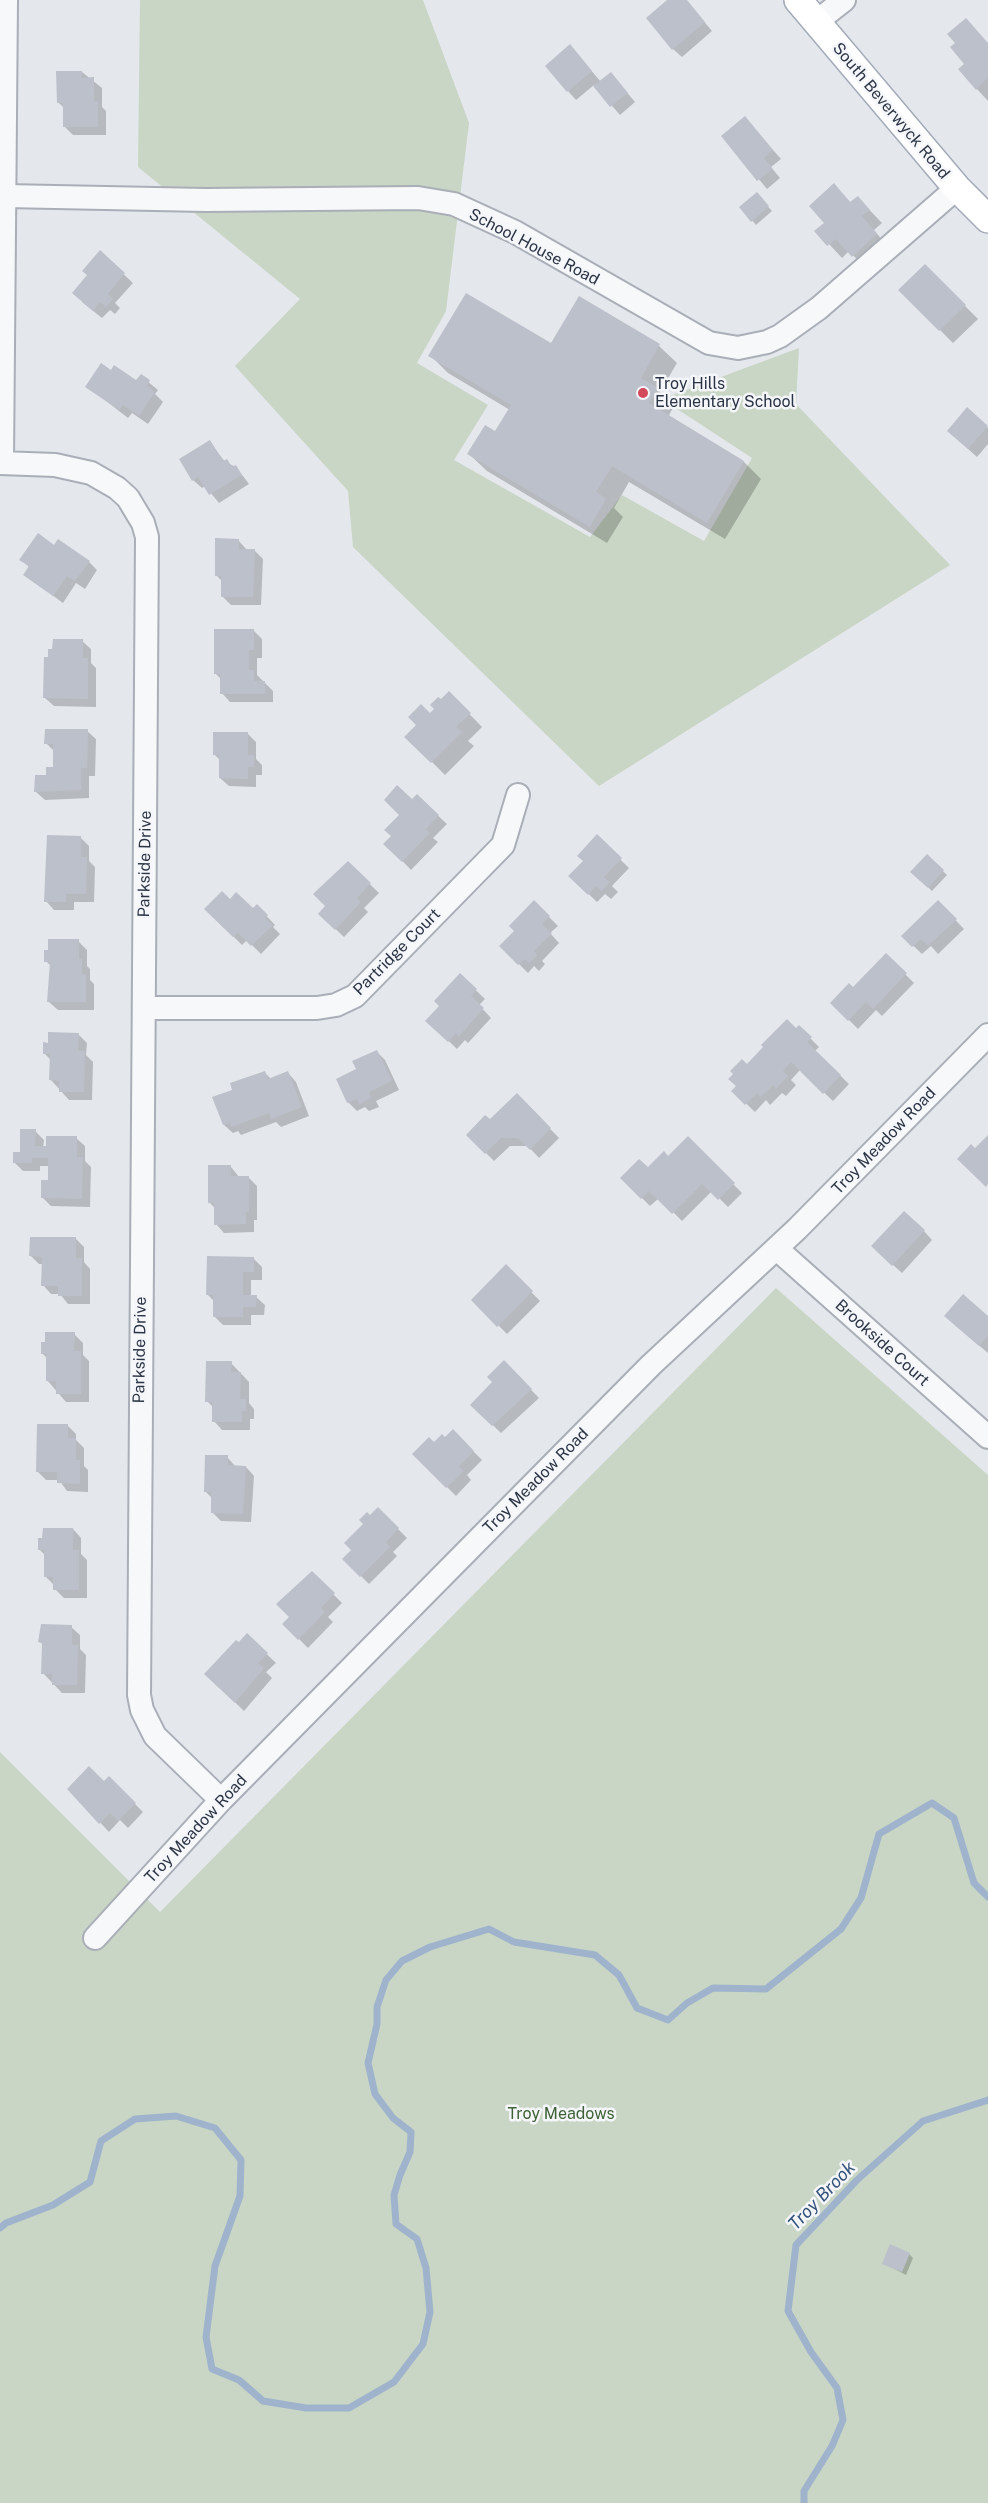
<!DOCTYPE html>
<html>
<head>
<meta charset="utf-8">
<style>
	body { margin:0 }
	canvas { display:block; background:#e4e7ec }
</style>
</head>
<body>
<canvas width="988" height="2503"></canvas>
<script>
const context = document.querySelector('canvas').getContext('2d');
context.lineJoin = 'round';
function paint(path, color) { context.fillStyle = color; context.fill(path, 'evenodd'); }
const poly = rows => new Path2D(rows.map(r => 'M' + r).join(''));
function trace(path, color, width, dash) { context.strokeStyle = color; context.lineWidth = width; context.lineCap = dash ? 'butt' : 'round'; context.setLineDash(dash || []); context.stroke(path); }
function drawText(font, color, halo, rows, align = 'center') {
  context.font = font + ' "Public Sans",sans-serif'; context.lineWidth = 5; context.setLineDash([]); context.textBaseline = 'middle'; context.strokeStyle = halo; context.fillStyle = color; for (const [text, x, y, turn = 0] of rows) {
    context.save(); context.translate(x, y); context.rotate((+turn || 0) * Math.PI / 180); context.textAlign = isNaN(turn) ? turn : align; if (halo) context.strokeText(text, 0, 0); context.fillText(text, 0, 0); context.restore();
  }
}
paint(poly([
	[140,0,423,0,469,123,446,311,417,363,488,405,454,460,590,537,622,495,704,541,752,458,662,399,799,348,796,404,950,565,599,786,353,547,348,491,235,366,300,299,138,167],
	[776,1288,988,1475,988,2503,0,2503,0,1752,160,1912]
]), '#c9d6c5');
paint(poly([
	[669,0,686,0,712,31,682,57,673,49],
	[988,43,988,101,977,89,967,64],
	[578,55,601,82,619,83,635,102,620,115,594,85,576,100,568,91],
	[82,72,102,88,102,107,106,111,106,135,73,135,65,127,65,109,58,102],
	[745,118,781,159,771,167,780,178,767,189,723,136],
	[834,185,851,203,858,198,882,223,874,230,889,248,866,269,849,251,842,258,817,231,826,223],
	[760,198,772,211,756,225,741,207],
	[100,252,133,283,115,303,120,308,115,314,110,310,102,318,82,302,89,276],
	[925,266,978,319,953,343,900,290],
	[579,298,659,346,677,363,660,392,674,406,668,417,744,462,761,479,725,539,629,482,614,508,623,517,607,543,487,471,469,454,496,434,510,410,448,373,430,355,551,345],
	[111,372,136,382,141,376,158,390,155,394,163,402,148,424,132,413,128,418,87,386],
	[967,409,988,428,988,444,977,457,957,439],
	[210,442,225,462,236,467,249,484,219,503,205,486,202,488,193,480],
	[238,540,247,550,255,551,263,559,261,605,231,605,222,596,223,582,216,575],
	[54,547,89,562,97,570,85,589,76,583,63,603,25,575,30,568,21,559],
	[254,631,262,639,262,658,257,658,257,675,273,691,273,702,230,702,222,693,222,680,215,673],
	[82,641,91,649,91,663,96,668,96,707,54,706,45,698],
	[449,693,482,727,468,741,474,746,445,775,407,737,436,710],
	[87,731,96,739,95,776,89,776,89,798,45,800,36,792,54,769,54,751,46,743],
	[248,734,256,742,256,759,262,765,262,775,256,775,256,787,229,786,220,778,221,761,214,754],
	[417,796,447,824,433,838,438,842,411,870,386,844,393,837,412,802],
	[80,837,89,846,89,861,95,867,94,902,74,902,74,910,54,910,46,901],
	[597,837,629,868,612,886,618,892,611,899,605,894,597,902,570,876,585,861],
	[927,856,947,875,932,891,912,872],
	[348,863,379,893,364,908,368,912,344,937,320,914,327,906,315,894],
	[230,901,253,910,257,906,275,925,273,927,280,934,261,954,247,940,242,945,206,909],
	[534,902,558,926,550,933,559,943,542,961,545,964,539,971,534,966,528,973,501,946,516,931],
	[938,902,964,929,938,954,931,946,922,954,903,936],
	[78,941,87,950,87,966,90,969,90,980,94,984,94,1010,58,1010,49,1002,52,967,46,961],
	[886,955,914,983,882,1016,876,1010,858,1029,832,1003,853,989],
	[460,975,485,999,479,1005,491,1018,468,1043,465,1040,457,1049,428,1021,441,1006],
	[799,1027,819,1047,815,1051,849,1084,833,1101,800,1070,791,1080,796,1085,786,1096,782,1093,770,1105,766,1100,755,1112,733,1091,748,1066],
	[78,1034,87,1043,86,1055,93,1062,92,1100,69,1100,51,1080,51,1060,44,1053,49,1044],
	[377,1052,385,1060,399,1090,376,1101,379,1107,369,1111,365,1107,357,1111,348,1102,358,1070],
	[264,1072,271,1079,288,1073,296,1082,309,1116,281,1127,276,1122,241,1135,238,1131,233,1133,224,1125,234,1091],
	[517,1095,559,1138,539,1158,528,1146,510,1146,494,1161,468,1135,490,1121],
	[35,1131,44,1140,43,1148,76,1138,85,1146,85,1161,91,1167,90,1207,51,1206,42,1197,49,1181,50,1166,40,1166,40,1171,23,1171,14,1162],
	[688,1139,742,1193,728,1207,712,1191,682,1221,659,1198,650,1206,622,1178,648,1169,669,1158],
	[231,1167,239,1177,248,1177,257,1186,257,1220,254,1220,254,1232,224,1233,216,1224,216,1209,209,1202],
	[924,1231,932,1240,902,1273,882,1255],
	[76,1239,84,1247,84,1262,90,1269,90,1304,68,1304,60,1294,51,1294,43,1285,43,1264,39,1264,31,1256],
	[253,1258,262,1267,262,1280,251,1280,251,1296,256,1297,265,1305,264,1315,251,1315,251,1325,223,1325,214,1316,215,1302,208,1295],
	[506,1266,540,1301,507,1334,473,1300],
	[988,1318,988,1353,955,1325],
	[74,1334,83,1343,83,1355,89,1361,89,1402,66,1402,47,1380,48,1359,42,1353],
	[504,1362,539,1398,501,1433,472,1405,494,1382],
	[231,1363,249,1382,249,1403,254,1409,254,1419,250,1419,250,1430,222,1430,214,1421,214,1408,207,1401],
	[68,1426,76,1434,76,1440,84,1448,84,1466,88,1470,88,1492,67,1491,59,1480,46,1480,38,1472],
	[453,1431,482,1460,467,1475,471,1480,456,1496,414,1454,445,1439],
	[227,1457,236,1467,246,1467,254,1476,251,1522,221,1521,212,1512,212,1498,206,1492],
	[378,1509,407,1538,393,1552,397,1556,369,1584,344,1559,353,1550,370,1517],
	[73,1529,81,1538,81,1554,87,1560,87,1598,64,1598,55,1589,55,1586,45,1576,46,1556,40,1550],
	[312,1573,342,1603,328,1617,333,1622,308,1648,284,1624,291,1617,279,1604],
	[71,1627,80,1635,80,1649,86,1655,85,1693,62,1693,43,1673,44,1645,40,1642],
	[247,1635,276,1663,266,1672,272,1678,244,1711,206,1674],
	[109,1778,143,1812,128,1828,120,1820,109,1832,69,1789,104,1783],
	[909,2254,913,2258,906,2275,883,2263]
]), '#0003');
trace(poly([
	[0,2228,6,2223,53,2205,90,2182,101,2141,135,2119,176,2116,215,2128,241,2160,240,2196,215,2266,206,2337,212,2369,239,2380,263,2401,306,2408,349,2408,394,2382,423,2344,430,2312,426,2268,417,2239,396,2224,394,2195,400,2175,410,2152,411,2132,393,2118,375,2094,368,2063,377,2024,377,2007,386,1980,402,1961,430,1947,489,1929,514,1942,595,1955,619,1975,637,2008,668,2020,687,2003,713,1988,766,1989,841,1929,861,1898,879,1834,932,1803,954,1818,974,1883,988,1897],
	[804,2503,804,2491,832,2446,843,2420,837,2388,811,2352,788,2311,796,2245,857,2180,923,2121,988,2100]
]), '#9fb4cc', 7);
paint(poly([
	[667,0,687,0,705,22,672,50,646,18],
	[966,18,988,43,988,77,976,90,958,69,964,64,950,47,955,43,947,34],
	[570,44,592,71,567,92,545,66],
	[56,71,82,71,82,78,94,77,94,101,98,101,98,127,63,127,63,103,57,103],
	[611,72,628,93,610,107,593,86],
	[745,116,773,150,764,158,773,169,757,181,721,136],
	[834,183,850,202,858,196,870,210,862,216,877,234,852,257,836,239,827,246,814,231,824,223,809,206],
	[757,192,769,206,751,222,739,207],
	[100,250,125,273,108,294,113,299,106,307,100,302,93,311,72,293,87,275,82,271],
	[925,264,966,305,939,331,898,290],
	[466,293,551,343,579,296,660,344,641,378,658,388,649,403,744,461,707,523,612,466,596,492,606,499,590,527,467,454,485,425,495,431,511,405,428,356],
	[101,363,111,370,114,365,136,380,141,374,150,380,147,386,155,392,139,416,123,405,119,410,85,387],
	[967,407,988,426,968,449,947,431],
	[210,440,223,461,227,459,232,467,236,465,242,475,209,495,198,477,192,481,179,459],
	[38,533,54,545,58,539,90,561,75,581,67,576,53,596,23,575,29,566,19,560],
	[215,538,239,539,239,549,255,549,253,597,221,597,221,576,215,576],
	[214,629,254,629,254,650,249,650,249,670,254,670,254,681,265,681,265,694,220,694,220,674,214,674],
	[53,639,83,639,83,658,88,658,88,699,43,698,44,657,48,657,48,649,52,649],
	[449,691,471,713,456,727,462,732,431,763,404,737,416,725,408,717,421,704,430,713,434,709,430,705,438,697,441,699],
	[45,729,88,729,87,768,81,768,81,790,34,792,35,775,46,775,46,767,53,767,53,744,44,744],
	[213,732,248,732,248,755,254,755,254,767,248,767,248,779,219,778,219,755,213,755],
	[397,785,412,799,417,794,439,815,426,829,430,833,402,862,383,844,391,836,384,830,399,815,384,800],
	[597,834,622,858,604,877,610,882,602,891,596,886,588,895,568,876,583,861,577,856],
	[47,835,81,836,81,857,87,857,86,894,66,894,66,902,44,902],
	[927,854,944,870,928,888,910,872],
	[348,861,371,883,357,898,361,902,335,930,318,914,325,906,313,894],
	[222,891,230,899,236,892,253,908,257,904,268,915,265,918,273,925,251,946,238,933,233,937,204,909],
	[534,900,550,916,542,924,552,933,534,951,538,955,529,963,525,959,518,965,499,946,514,931,509,926],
	[938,900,957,919,928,946,921,939,912,947,901,936],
	[48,939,79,939,79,959,82,959,82,974,86,974,86,1002,47,1002,50,962,44,962,44,950,48,950],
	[886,953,907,973,873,1009,866,1002,848,1021,830,1003,849,983,853,987],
	[460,973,477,989,471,996,484,1008,459,1036,456,1033,448,1042,425,1021,439,1006,434,1001],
	[787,1019,796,1028,799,1025,812,1037,807,1042,841,1075,823,1094,791,1062,783,1071,788,1076,776,1089,773,1085,761,1097,757,1093,745,1105,731,1091,736,1086,728,1079,733,1074,730,1071,742,1059,747,1064,763,1047,761,1045],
	[48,1032,79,1033,78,1051,85,1051,84,1092,59,1092,59,1081,49,1080,50,1054,43,1054,43,1042,48,1043],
	[377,1050,392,1081,369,1092,371,1098,359,1104,357,1099,347,1103,336,1079,356,1069,352,1061],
	[265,1071,268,1079,288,1071,302,1107,271,1119,269,1113,231,1127,230,1123,223,1125,212,1097,232,1090,230,1083],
	[517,1093,551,1128,530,1150,518,1138,501,1138,485,1154,466,1135,485,1115,490,1119],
	[20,1129,36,1129,35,1146,46,1146,46,1136,77,1136,77,1157,83,1157,82,1199,41,1198,41,1180,48,1180,48,1158,32,1158,32,1163,13,1163,13,1152,20,1152],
	[988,1135,988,1184,986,1187,957,1159,971,1144,975,1148],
	[688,1136,735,1183,718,1200,702,1184,672,1214,649,1191,641,1199,620,1178,639,1159,648,1167,664,1151,668,1156],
	[208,1165,231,1165,231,1176,249,1176,249,1212,246,1212,246,1224,214,1225,214,1203,208,1203],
	[904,1211,925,1230,892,1266,871,1246],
	[30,1237,76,1237,76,1258,82,1258,82,1296,58,1296,58,1286,41,1286,42,1257,29,1256],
	[207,1256,254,1257,254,1272,243,1272,243,1295,257,1295,256,1307,243,1307,243,1317,213,1317,213,1295,206,1295],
	[506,1264,533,1291,497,1327,471,1300],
	[963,1294,988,1316,988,1336,979,1346,944,1316],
	[45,1332,75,1332,74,1351,81,1351,81,1394,56,1394,56,1381,46,1381,46,1354,41,1354,41,1342,45,1342],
	[504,1360,532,1389,492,1426,470,1405,492,1382,487,1377],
	[206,1361,232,1361,231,1372,241,1372,240,1399,246,1399,246,1411,242,1411,242,1422,212,1422,212,1402,205,1402],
	[37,1424,68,1424,68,1438,76,1438,76,1460,80,1460,80,1484,57,1483,57,1472,36,1472],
	[453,1429,474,1451,459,1466,464,1471,446,1488,412,1454,429,1437,434,1442,442,1434,445,1437],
	[205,1455,228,1455,228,1465,246,1466,243,1514,211,1513,211,1492,204,1492],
	[378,1507,399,1528,386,1542,390,1547,360,1577,342,1559,351,1550,344,1543,363,1524,359,1520,367,1512,370,1515],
	[43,1528,73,1528,73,1550,79,1550,79,1590,53,1590,53,1577,44,1577,44,1550,38,1550,38,1538,42,1538],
	[312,1571,335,1593,321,1608,325,1612,298,1640,282,1624,289,1617,276,1604],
	[41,1624,72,1625,72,1645,78,1645,77,1685,52,1685,52,1674,41,1674,42,1643,38,1642],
	[247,1633,268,1653,258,1663,264,1668,235,1703,204,1674,236,1640,239,1642],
	[89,1766,104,1781,109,1776,136,1803,118,1821,110,1813,99,1824,67,1789],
	[890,2244,910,2253,902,2272,882,2264]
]), '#bbc0ca');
const minor = poly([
	[816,22,844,0],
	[5,196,205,200,418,198,454,204,515,232,709,343,738,348,767,342,780,336,819,308,957,188],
	[2,462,6,0],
	[0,463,55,465,91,473,117,488,128,498,143,523,147,537,139,1695,142,1710,155,1736,221,1800],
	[144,1008,317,1008,336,1005,355,996,503,845,518,795],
	[777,1249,988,1437],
	[95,1938,221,1800,651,1365,797,1229,988,1035]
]);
const major = poly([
	[798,0,957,188,988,219]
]);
trace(minor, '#a9aeb7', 26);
trace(major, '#a3abb8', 30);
trace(minor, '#f7f8fa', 22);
trace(major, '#fff', 27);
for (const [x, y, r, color] of [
	[643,393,6,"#d1495b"]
]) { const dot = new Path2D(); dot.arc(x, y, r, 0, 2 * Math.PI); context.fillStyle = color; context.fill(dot); trace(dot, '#f4f6f9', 2); }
drawText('16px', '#2b3445', '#f4f6f9', [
	["South Beverwyck Road",891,111,50],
	["School House Road",534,247,28],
	["Parkside Drive",145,864,-89],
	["Partridge Court",397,952,-45],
	["Troy Meadow Road",884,1141,-46],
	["Brookside Court",882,1343,42],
	["Parkside Drive",140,1350,-89],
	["Troy Meadow Road",536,1481,-45],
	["Troy Meadow Road",196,1829,-47]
]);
drawText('16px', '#2b3445', '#f4f6f9', [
	["Troy Hills",655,384],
	["Elementary School",655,402]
], 'left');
drawText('16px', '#3f6138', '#f4f6f9', [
	["Troy Meadows",561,2114]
]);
drawText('italic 18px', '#34527a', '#f4f6f9', [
	["Troy Brook",822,2196,-46]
]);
</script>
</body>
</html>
